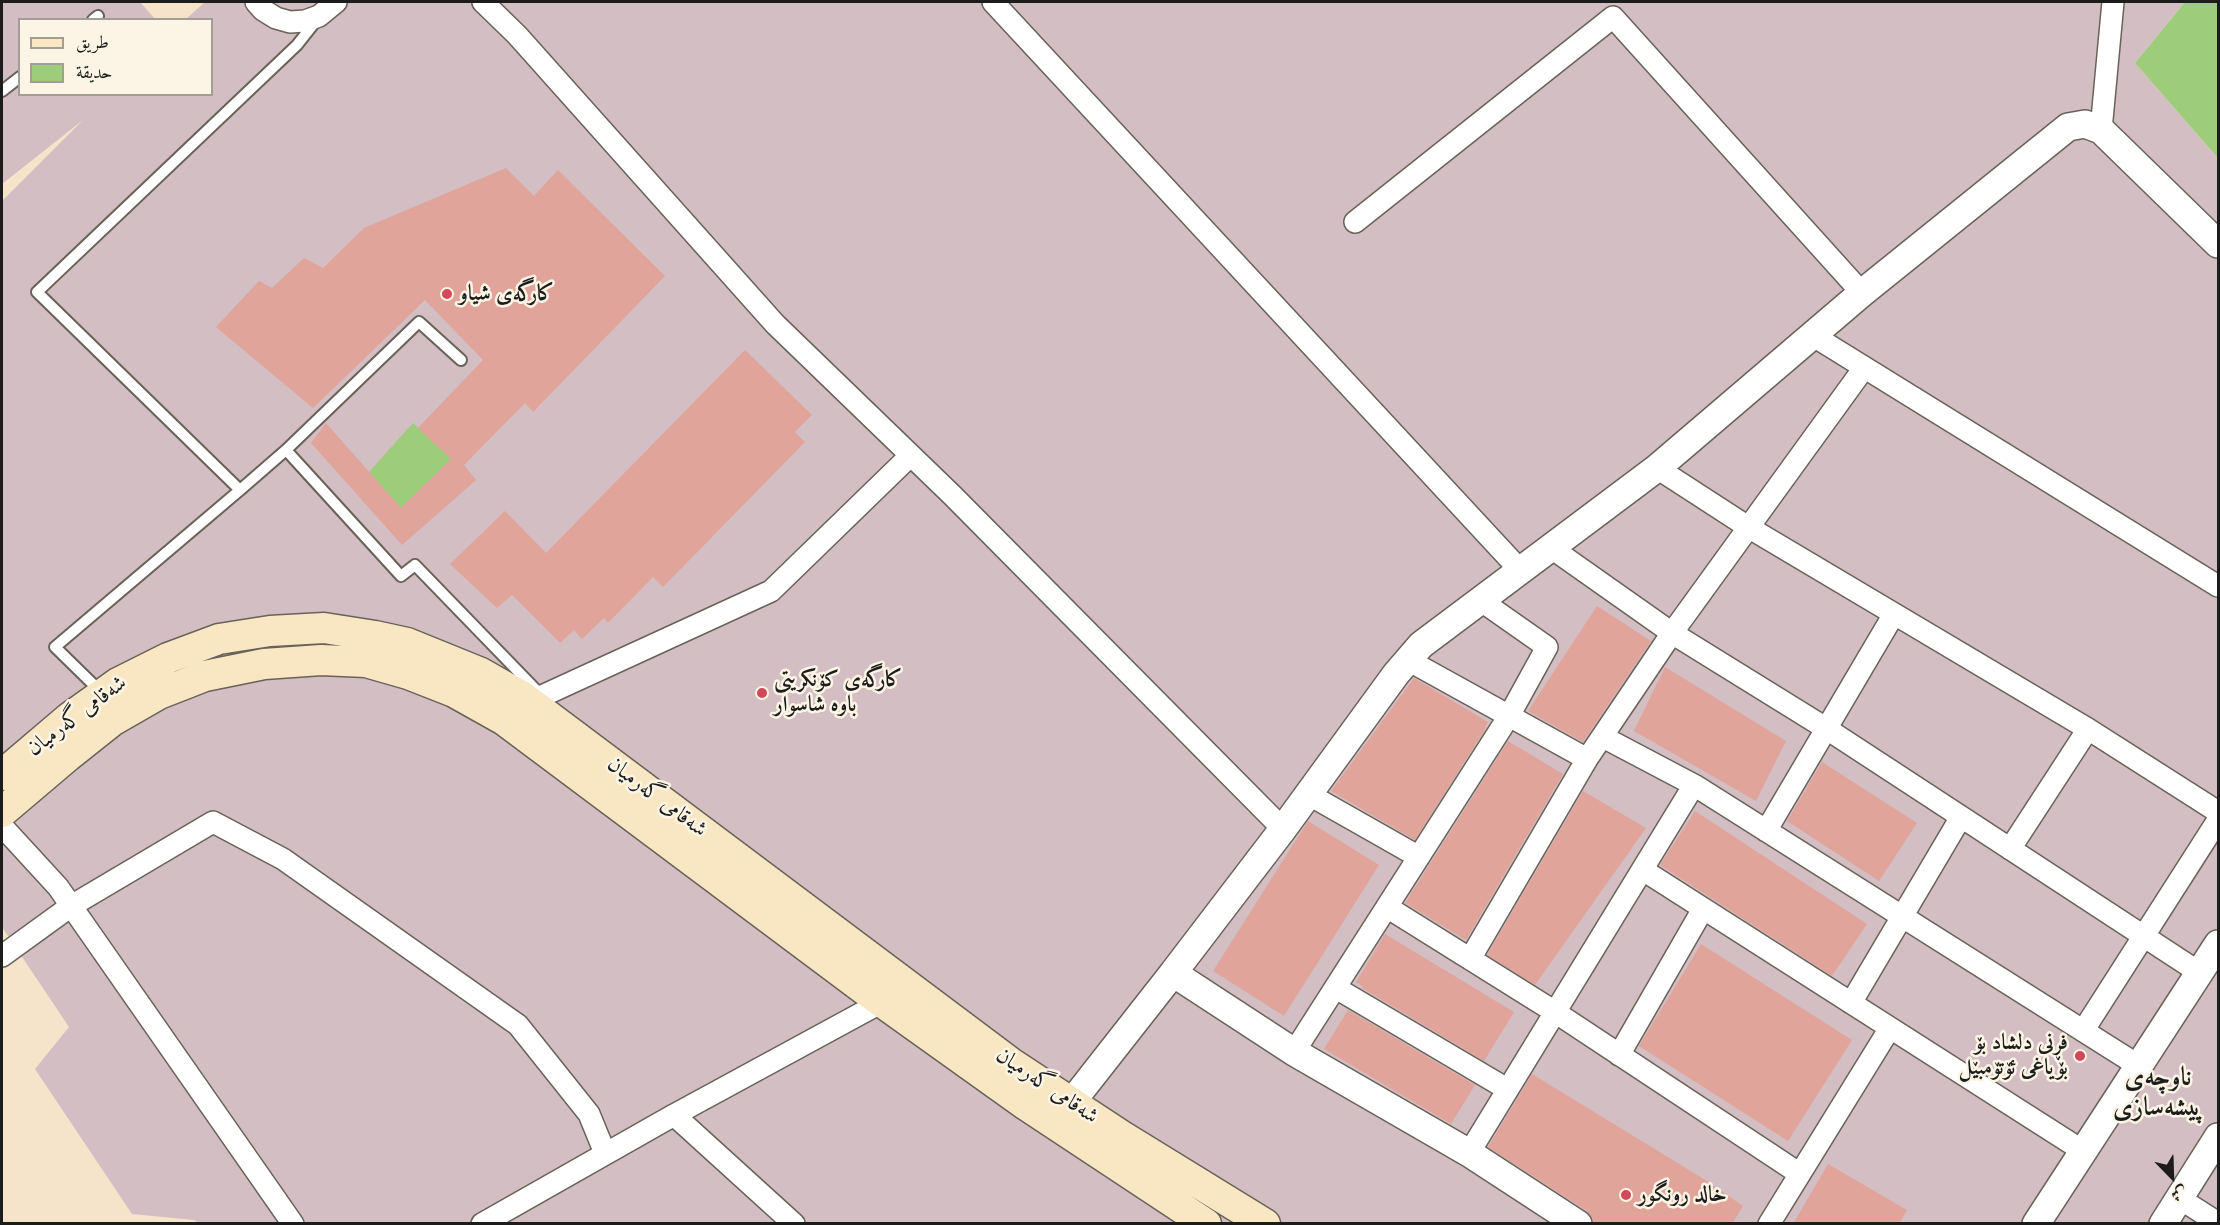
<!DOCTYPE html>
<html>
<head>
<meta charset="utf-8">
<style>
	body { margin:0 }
	#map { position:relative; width:2220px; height:1225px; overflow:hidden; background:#f5e4c9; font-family:"EB Garamond",Amiri,serif }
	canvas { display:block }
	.frame { position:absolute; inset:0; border:3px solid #1c1c1c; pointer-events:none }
	.legend { position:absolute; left:18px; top:18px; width:195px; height:78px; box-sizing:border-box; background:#fcf5e5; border:2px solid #a29e95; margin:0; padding:8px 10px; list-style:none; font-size:18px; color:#1c1c1c }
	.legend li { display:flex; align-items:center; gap:12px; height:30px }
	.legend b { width:30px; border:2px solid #a29e95 }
	.north { position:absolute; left:2142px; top:1147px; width:60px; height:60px; -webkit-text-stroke:4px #fcf5e5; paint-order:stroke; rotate:157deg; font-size:16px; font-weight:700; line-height:24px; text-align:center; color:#1c1c1c }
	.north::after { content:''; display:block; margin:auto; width:21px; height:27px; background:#1c1c1c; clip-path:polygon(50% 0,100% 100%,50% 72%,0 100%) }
</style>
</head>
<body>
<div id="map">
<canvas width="2220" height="1225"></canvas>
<div class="frame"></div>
<ul class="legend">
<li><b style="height:8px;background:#f9e7c3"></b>طريق</li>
<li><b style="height:16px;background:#9dcd7b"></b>حديقة</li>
</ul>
<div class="north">ش</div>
</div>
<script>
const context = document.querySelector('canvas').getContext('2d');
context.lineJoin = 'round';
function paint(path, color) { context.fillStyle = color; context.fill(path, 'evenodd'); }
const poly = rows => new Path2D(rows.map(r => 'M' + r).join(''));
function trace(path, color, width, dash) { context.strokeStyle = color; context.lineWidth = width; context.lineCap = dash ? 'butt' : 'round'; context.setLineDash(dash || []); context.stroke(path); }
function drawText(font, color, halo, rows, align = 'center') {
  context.font = font + ' "EB Garamond",Amiri,serif'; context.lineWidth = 5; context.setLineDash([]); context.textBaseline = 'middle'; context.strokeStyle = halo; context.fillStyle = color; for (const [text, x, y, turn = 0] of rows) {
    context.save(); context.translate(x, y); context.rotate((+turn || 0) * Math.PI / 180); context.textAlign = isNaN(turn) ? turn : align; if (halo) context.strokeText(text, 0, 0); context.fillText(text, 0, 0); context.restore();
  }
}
paint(poly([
	[2,2,140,2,155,19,20,20,20,94,212,94,212,20,186,19,205,2,2185,2,2135,63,2218,158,2218,1223,200,1224,194,1220,132,1214,35,1069,69,1027,2,927,2,201,83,120,2,184]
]), '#d2bec3');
paint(poly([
	[2185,2,2218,2,2218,158,2135,63],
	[413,423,451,459,401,508,369,472]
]), '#9dcd7b');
paint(poly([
	[506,168,534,196,558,170,665,276,533,412,525,403,464,465,476,480,402,545,311,443,326,423,401,508,451,459,418,428,483,360,425,300,313,408,216,327,259,281,272,288,304,258,323,268,364,228],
	[745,350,812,415,795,432,805,442,663,587,653,577,608,623,604,618,582,639,574,630,560,643,512,595,497,608,450,564,505,511,546,553],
	[1597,606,1651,641,1583,742,1528,711],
	[1665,667,1786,741,1756,801,1634,731],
	[1414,678,1488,722,1485,727,1486,728,1415,840,1331,791],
	[1508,741,1563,774,1466,940,1405,903],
	[1822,762,1917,823,1879,881,1787,821],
	[1583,791,1646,828,1535,985,1487,955],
	[1695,811,1867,924,1832,976,1660,865],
	[1308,821,1379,865,1284,1016,1213,971],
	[1385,934,1514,1012,1484,1061,1362,988,1363,987,1356,982],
	[1701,944,1852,1040,1788,1141,1639,1046],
	[1348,1010,1475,1085,1451,1124,1324,1049],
	[1532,1074,1707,1181,1743,1206,1732,1224,1598,1224,1593,1221,1587,1211,1488,1147],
	[1828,1164,1907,1210,1899,1224,1793,1224]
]), '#e1a49a');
const service = poly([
	[93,20,98,16],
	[2,91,20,77],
	[461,360,419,322,286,450,401,576,415,565,540,694],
	[286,450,240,490,37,292,297,45,316,21],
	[102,693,55,647,240,490]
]);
const minor = poly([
	[256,2,263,10,276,18,290,22,305,21,319,16,336,2],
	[483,2,517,35,775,324,952,495,1283,829],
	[993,2,1520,570],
	[2101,130,2113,2],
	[1355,222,1613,17,1862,293],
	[1812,335,2218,586],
	[1657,468,1748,527,2088,729,2218,812],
	[1550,547,1672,633,1827,729,2200,973],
	[1408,660,1587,759,1672,633,1864,368],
	[529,702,771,591,910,456],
	[1603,737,1694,785,2139,1066],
	[1308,794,1419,857],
	[2,826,58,887,293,1224],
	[1766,831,1894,614],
	[2010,849,2088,729],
	[1643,870,2083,1151],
	[1387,907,1555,1012,1800,1174],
	[2,956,71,906,213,822,283,859,518,1025,589,1114,605,1153],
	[1470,959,1587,759],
	[1336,988,1507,1089],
	[1851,1003,1961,817],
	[2083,1031,2218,820],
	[1294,1052,1509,716,1547,647,1480,600],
	[1619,1055,1703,909],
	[674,1115,882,1002],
	[1469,1153,1694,785],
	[2179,1198,2218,1223],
	[482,1224,674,1115,794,1224],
	[1769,1224,1890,1028]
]);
const tertiary = poly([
	[1071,1103,1173,973],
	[1578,1224,1469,1153,1294,1052,1173,973,1283,829,1396,674,1421,645,1657,468,1862,293,2068,127,2085,124,2101,130,2218,244],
	[2036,1224,2218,944],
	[2163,1224,2218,1137]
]);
const secondary = poly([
	[2,775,69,718,118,683,168,658,219,639,270,631,324,628,375,636,407,643,481,673,523,697,1011,1063,1122,1136,1265,1224],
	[2,812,68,756,112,721,159,694,205,676,264,664,321,660,366,662,408,674,454,692,504,720,865,990,1026,1105,1206,1224]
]);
trace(service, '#686259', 14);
trace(minor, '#686259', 24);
trace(tertiary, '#686259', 30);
trace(secondary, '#686259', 33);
trace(service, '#fff', 10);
trace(minor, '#fff', 21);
trace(tertiary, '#fff', 27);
trace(secondary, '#f9e7c3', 30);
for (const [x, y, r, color] of [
	[447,294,6,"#d1495b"],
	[762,693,6,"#d1495b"],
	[2080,1056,6,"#d1495b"],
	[1626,1195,6,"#d1495b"]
]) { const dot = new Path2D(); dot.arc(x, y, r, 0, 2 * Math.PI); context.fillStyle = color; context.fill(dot); trace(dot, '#fcf5e5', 2); }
drawText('bold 22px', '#1c1c1c', '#fcf5e5', [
	["کارگەی شیاو",459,294],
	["کارگەی کۆنکریتی",774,680],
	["باوە شاسوار",774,705],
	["فڕنی دلشاد بۆ",2068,1043,"right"],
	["بۆیاغی ئۆتۆمبێل",2068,1068,"right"],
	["خالد رونگور",1638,1195]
], 'left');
drawText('22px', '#1c1c1c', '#fcf5e5', [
	["شەقامی گەرمیان",77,716,-37],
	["شەقامی گەرمیان",657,797,37],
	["شەقامی گەرمیان",1047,1086,34]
]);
drawText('bold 26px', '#1c1c1c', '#fcf5e5', [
	["ناوچەی",2158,1078],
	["پیشەسازی",2158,1108]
]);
</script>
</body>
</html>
